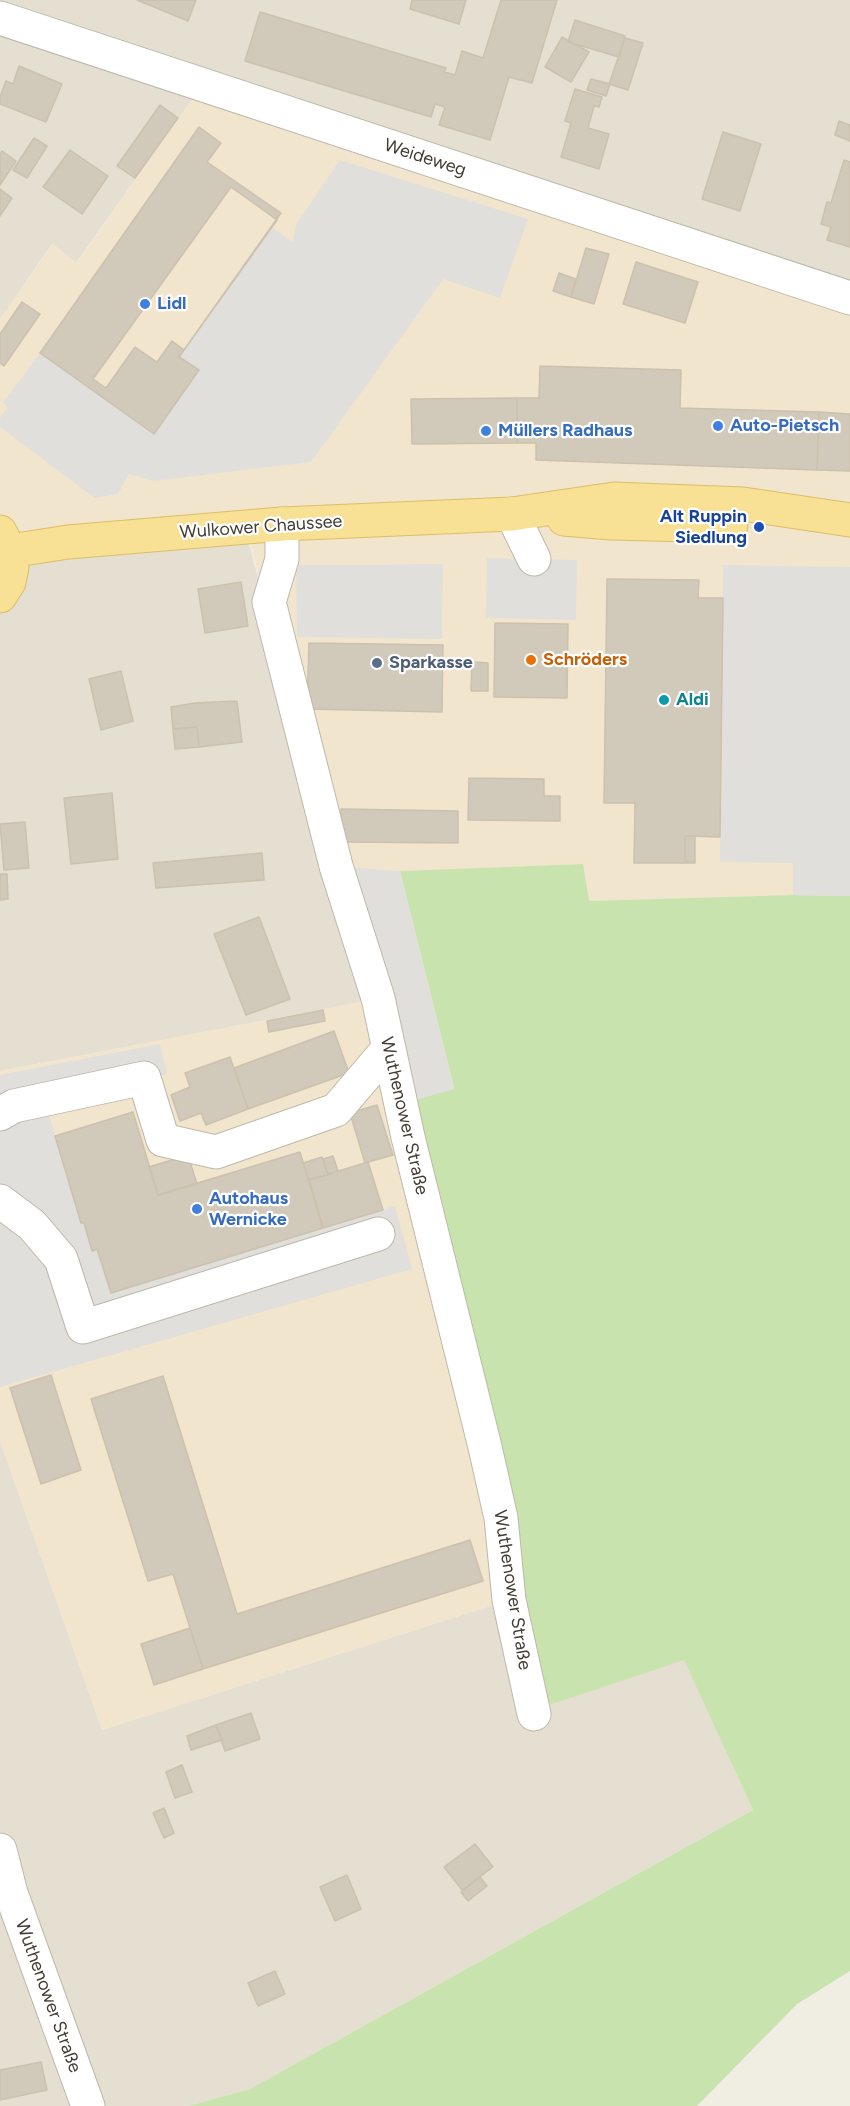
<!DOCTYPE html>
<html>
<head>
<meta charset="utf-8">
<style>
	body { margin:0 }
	canvas { display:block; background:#f0ede3 }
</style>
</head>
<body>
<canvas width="850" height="2106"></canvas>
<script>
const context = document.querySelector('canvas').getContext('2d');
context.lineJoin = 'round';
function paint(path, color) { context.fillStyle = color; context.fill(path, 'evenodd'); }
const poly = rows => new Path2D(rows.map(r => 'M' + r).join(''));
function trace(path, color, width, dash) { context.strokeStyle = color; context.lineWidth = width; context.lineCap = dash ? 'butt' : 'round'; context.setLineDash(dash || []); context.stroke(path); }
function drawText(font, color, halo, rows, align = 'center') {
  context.font = font + ' Figtree,sans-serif'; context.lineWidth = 4.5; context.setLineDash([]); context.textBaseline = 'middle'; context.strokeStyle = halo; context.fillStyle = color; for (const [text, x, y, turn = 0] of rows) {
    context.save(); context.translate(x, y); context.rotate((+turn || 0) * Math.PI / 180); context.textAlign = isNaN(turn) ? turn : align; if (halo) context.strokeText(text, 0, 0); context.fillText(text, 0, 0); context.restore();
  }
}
paint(poly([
	[0,0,850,0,850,295,203,84,76,263,52,244,0,319],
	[244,525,330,851,376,999,0,1071,0,532],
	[0,1441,102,1730,509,1600,533,1711,684,1659,753,1810,250,2089,189,2106,0,2106]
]), '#e4dfd1');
paint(poly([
	[203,84,850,298,850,896,793,895,588,901,583,864,400,871,337,866,245,524,68,542,0,532,0,319,53,244,77,263],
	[376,999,509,1600,102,1730,0,1441,0,1071]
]), '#f2e5ce');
paint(poly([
	[583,864,589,901,793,895,850,896,850,1971,797,2004,697,2106,189,2106,250,2089,753,1810,684,1660,532,1711,402,1104,454,1088,400,871]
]), '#c8e3ae');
paint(poly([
	[340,160,528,219,500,298,443,279,311,462,154,481,129,474,118,494,95,498,0,427,0,418,8,407,3,403,40,353,154,434,198,370,179,357,184,350,271,227,293,242,296,225],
	[487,558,577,560,576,620,486,618],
	[443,564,442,639,297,637,296,565],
	[723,565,850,567,850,896,793,895,793,863,720,862],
	[337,866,400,871,454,1089,402,1104],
	[160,1044,167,1074,45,1101,81,1223,84,1223,92,1251,97,1249,111,1293,395,1206,412,1269,0,1387,0,1075]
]), '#e1dfdb');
const building = poly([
	[137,0,196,0,188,21,137,0],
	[412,0,466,0,459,24,410,9,412,0],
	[501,0,557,0,532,83,509,77,490,140,439,125,445,107,435,104,431,117,245,61,260,12,446,68,444,72,455,75,462,51,483,58,501,0],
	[575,20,625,36,619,57,568,42,575,20],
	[562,37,589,52,571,82,545,67,562,37],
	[625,38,643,43,628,90,609,84,625,38],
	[19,66,62,84,46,122,0,104,0,97,6,81,13,84,19,66],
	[591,79,610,84,606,96,587,90,591,79],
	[575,89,602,97,599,107,594,106,588,128,609,134,599,169,561,157,571,123,565,121,575,89],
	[160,105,178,118,135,178,117,166,160,105],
	[839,121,850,125,850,141,835,135,839,121],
	[199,127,221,143,207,162,281,213,179,357,199,370,154,434,40,353,199,127],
	[723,132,761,144,740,211,702,199,723,132],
	[34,138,47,146,27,178,13,170,34,138],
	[70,150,108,176,82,214,43,187,70,150],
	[2,151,16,161,0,185,0,155,2,151],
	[844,160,850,162,850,247,827,240,831,227,821,224,827,202,831,203,844,160],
	[231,187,277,220,184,350,172,341,157,362,135,347,106,388,93,379,231,187],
	[0,189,12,198,0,216,0,189],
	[586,248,609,254,594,304,571,297,586,248],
	[636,262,698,282,685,323,623,304,636,262],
	[559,273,576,279,571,297,553,291,559,273],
	[22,302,40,314,4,366,0,363,0,334,22,302],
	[540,366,681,370,680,408,819,412,817,470,536,460,536,443,517,443,517,398,539,398,540,366],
	[517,398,517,443,412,444,411,399,517,398],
	[819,412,850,414,850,471,817,470,819,412],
	[607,579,699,580,698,598,723,598,720,837,685,836,685,862,695,863,634,863,635,803,604,803,607,579],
	[241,582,248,626,205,633,198,589,241,582],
	[495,623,568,624,567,698,494,697,495,623],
	[309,643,443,645,442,712,307,709,309,643],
	[472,662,488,663,488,691,471,691,472,662],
	[121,671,133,721,101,730,89,679,121,671],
	[237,701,242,742,199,747,197,727,173,729,171,707,195,703,237,701],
	[197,727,199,747,175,749,173,729,197,727],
	[469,778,544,779,544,796,560,796,560,821,468,820,469,778],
	[112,793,118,859,71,864,64,798,112,793],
	[341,809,458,811,458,843,341,842,341,809],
	[25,822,29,868,4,870,0,824,25,822],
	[685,836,695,836,695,862,685,862,685,836],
	[262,853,264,880,156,888,153,863,262,853],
	[0,874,7,874,8,899,0,900,0,874],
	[259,917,290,999,246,1015,214,934,259,917],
	[323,1010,325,1021,269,1032,267,1021,323,1010],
	[334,1031,349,1073,248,1109,234,1068,334,1031],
	[230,1057,248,1109,206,1125,201,1113,180,1121,171,1095,190,1087,185,1073,230,1057],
	[377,1105,393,1155,365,1163,350,1113,377,1105],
	[133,1112,158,1195,300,1152,323,1228,111,1293,97,1249,92,1251,84,1223,81,1223,55,1136,133,1112],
	[188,1155,197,1184,158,1195,149,1167,188,1155],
	[333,1156,338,1171,328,1175,323,1159,333,1156],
	[322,1157,328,1175,309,1180,303,1163,322,1157],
	[368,1162,383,1210,323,1228,309,1180,368,1162],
	[51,1375,81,1470,41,1484,10,1388,51,1375],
	[163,1376,237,1614,470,1540,483,1581,203,1669,173,1574,148,1581,91,1399,163,1376],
	[190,1628,203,1669,154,1685,141,1644,190,1628],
	[251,1713,260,1739,225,1751,216,1725,251,1713],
	[216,1725,222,1740,191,1750,187,1736,216,1725],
	[182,1765,192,1792,175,1798,166,1772,182,1765],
	[164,1808,174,1833,164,1838,153,1813,164,1808],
	[475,1844,493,1867,462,1890,444,1867,475,1844],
	[347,1875,361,1909,335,1921,320,1887,347,1875],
	[480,1877,487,1886,468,1901,461,1892,480,1877],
	[275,1971,285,1994,258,2006,248,1983,275,1971],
	[41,2062,47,2090,0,2100,0,2070,41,2062]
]);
paint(building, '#d1c9b9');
trace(building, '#cbc1ad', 1.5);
const minor = poly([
	[0,18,850,298],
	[512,514,534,559],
	[282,524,282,559,269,602,336,866,378,998,408,1137,485,1447,501,1518,509,1600,534,1714],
	[0,1114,14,1106,144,1078,163,1140,216,1152,336,1110,388,1049],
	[0,1201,32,1225,61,1259,83,1327,378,1234],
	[0,1850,11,1893,88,2106]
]);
const major = poly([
	[564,519,611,523,731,526],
	[0,532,10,551,12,567,9,582,0,596],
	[10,551,68,542,282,524,512,514,614,499,743,504,850,520]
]);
trace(minor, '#beb8a9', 35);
trace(major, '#dcbe66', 35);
trace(minor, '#fff', 33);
trace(major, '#f8e095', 33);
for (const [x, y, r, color] of [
	[145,304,6,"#3f7fe0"],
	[718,426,6,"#3f7fe0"],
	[486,431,6,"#3f7fe0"],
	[759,527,6,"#1a4fb4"],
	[531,660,6,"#e8710a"],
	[377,663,6,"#5c6f8a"],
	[664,700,6,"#0f9aa8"],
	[197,1209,6,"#3f7fe0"]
]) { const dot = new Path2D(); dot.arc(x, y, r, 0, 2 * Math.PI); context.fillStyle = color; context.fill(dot); trace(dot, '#fff', 2); }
drawText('18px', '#423d34', '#fff', [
	["Weideweg",425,158,18],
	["Wulkower Chaussee",261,527,-4],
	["Wuthenower Straße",404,1116,77],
	["Wuthenower Straße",512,1590,81],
	["Wuthenower Straße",48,1996,70]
]);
drawText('bold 18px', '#366cbe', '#fff', [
	["Lidl",157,304],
	["Auto-Pietsch",730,426],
	["Müllers Radhaus",498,431],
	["Autohaus",209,1199],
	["Wernicke",209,1220]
], 'left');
drawText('bold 18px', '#164399', '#fff', [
	["Alt Ruppin",747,517],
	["Siedlung",747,538]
], 'right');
drawText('bold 18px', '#c56008', '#fff', [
	["Schröders",543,660]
], 'left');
drawText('bold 18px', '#4e5e75', '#fff', [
	["Sparkasse",389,663]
], 'left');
drawText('bold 18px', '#0d838f', '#fff', [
	["Aldi",676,700]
], 'left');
</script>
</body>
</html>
